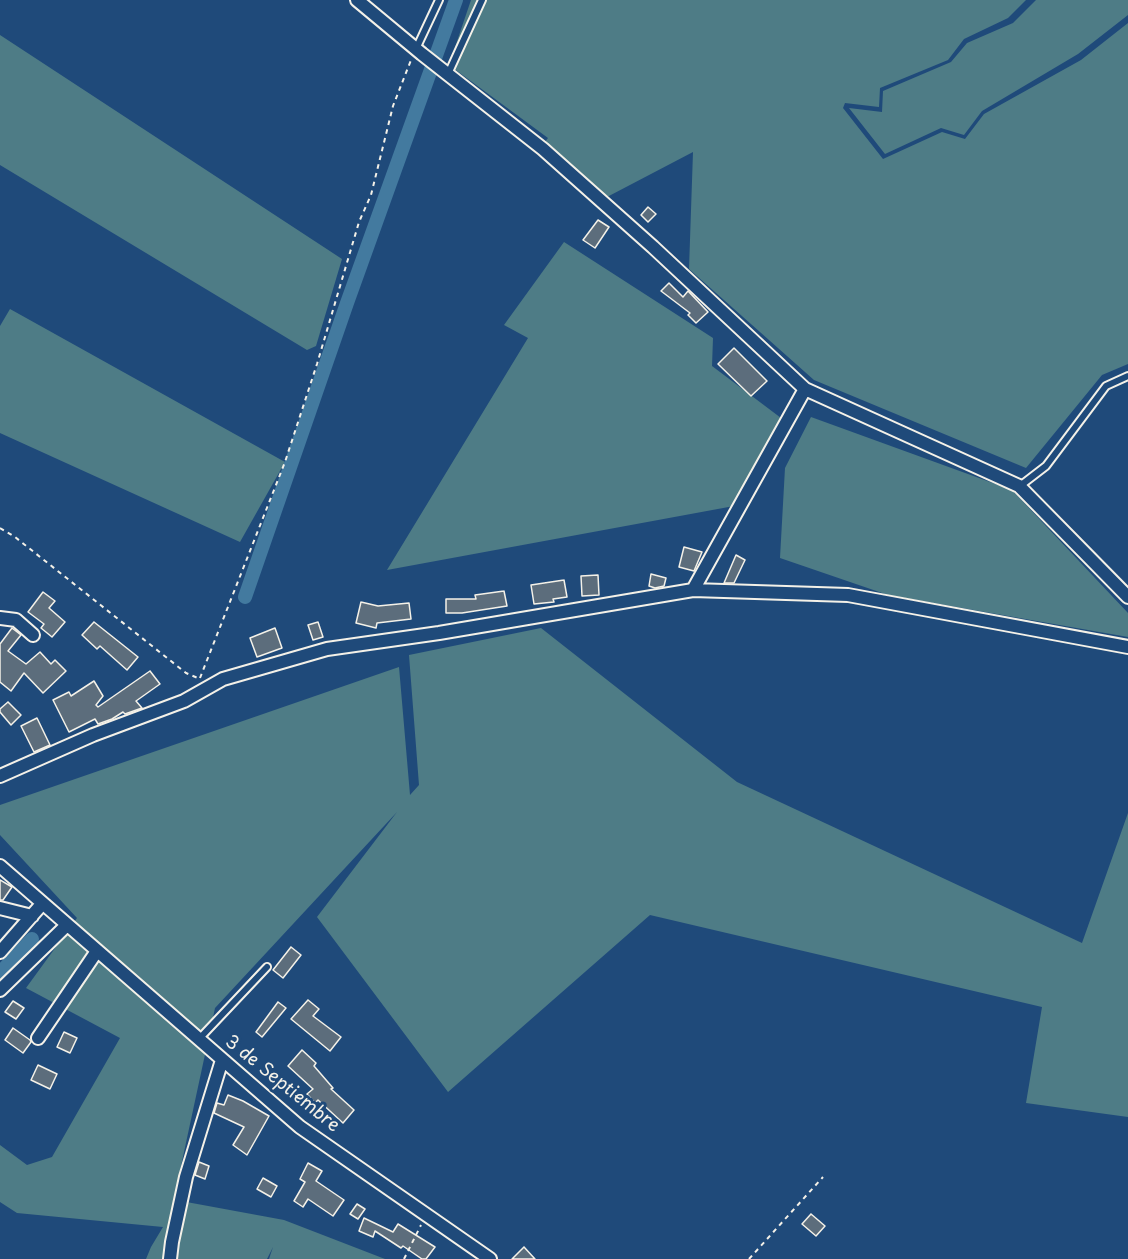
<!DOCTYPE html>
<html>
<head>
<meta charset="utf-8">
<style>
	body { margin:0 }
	canvas { display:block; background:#1f4a7a }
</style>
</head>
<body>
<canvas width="1128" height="1259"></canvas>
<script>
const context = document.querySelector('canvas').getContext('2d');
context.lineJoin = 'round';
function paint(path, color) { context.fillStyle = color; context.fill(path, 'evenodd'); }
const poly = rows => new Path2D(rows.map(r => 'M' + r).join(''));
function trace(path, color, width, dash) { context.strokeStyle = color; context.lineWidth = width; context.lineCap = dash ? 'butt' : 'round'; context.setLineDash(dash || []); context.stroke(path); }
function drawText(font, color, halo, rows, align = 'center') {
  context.font = font + ' "Playpen Sans",sans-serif'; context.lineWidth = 6; context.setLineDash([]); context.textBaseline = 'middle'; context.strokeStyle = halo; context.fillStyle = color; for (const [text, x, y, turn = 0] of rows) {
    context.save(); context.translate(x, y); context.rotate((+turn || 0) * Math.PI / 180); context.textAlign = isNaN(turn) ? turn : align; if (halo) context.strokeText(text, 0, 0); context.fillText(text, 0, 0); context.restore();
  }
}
paint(poly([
	[471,0,1026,0,1008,18,964,39,948,60,880,88,879,107,845,103,843,108,883,159,942,132,965,139,984,114,1081,60,1128,23,1128,364,1102,375,1026,468,814,380,689,269,693,152,607,197,545,142,548,138,449,65],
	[1036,0,1128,0,1128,15,1078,54,982,111,964,135,941,128,885,154,849,108,882,112,883,91,951,62,967,43,1013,23],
	[0,35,342,259,316,346,307,350,0,165],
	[564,242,713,338,712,366,785,421,734,506,387,570,528,338,504,325],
	[10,309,285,462,240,542,0,433,0,326],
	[811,417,1012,490,1128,613,1128,637,888,595,780,558,785,468],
	[541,628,737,782,1082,943,1128,813,1128,1117,1026,1103,1042,1007,650,915,448,1092,317,917,397,812,215,1008,170,1217,181,1201,284,1220,385,1259,269,1259,273,1247,267,1259,146,1259,151,1247,163,1227,17,1213,0,1202,0,1145,27,1165,52,1157,120,1038,26,988,77,918,0,835,0,805,399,667,410,795,419,785,409,655]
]), '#4e7c86');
trace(poly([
	[245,597,347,303,456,0],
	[0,973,32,939]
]), '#437a9f', 14);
const building = poly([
	[648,207,656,214,648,222,641,215,648,207],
	[598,220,609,227,595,248,583,240,598,220],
	[669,283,683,297,688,291,708,312,696,323,688,315,690,313,661,291,669,283],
	[734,348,767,381,751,396,718,364,734,348],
	[684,547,702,552,694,571,679,567,684,547],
	[736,555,745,560,734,583,724,583,736,555],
	[651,574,666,578,664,586,655,588,649,586,651,574],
	[598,575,599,595,582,596,581,576,598,575],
	[564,580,567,597,553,599,554,602,534,604,531,585,564,580],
	[504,591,507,606,462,613,446,613,446,599,476,599,475,595,504,591],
	[43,592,55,601,49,608,65,622,52,637,41,628,44,624,28,612,43,592],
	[361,602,378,606,409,603,411,619,377,623,376,628,356,623,361,602],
	[94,622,138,657,127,670,100,646,97,649,82,635,94,622],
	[318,622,323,637,313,640,308,625,318,622],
	[12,628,21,635,8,651,26,664,40,652,51,664,55,660,66,671,43,693,24,673,11,691,0,682,0,644,12,628],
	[275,628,282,648,257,657,250,638,275,628],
	[150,671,160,684,136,701,142,708,125,714,123,712,112,719,98,724,95,719,69,732,53,700,69,692,71,696,94,681,103,696,96,705,98,707,150,671],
	[8,702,21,715,11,725,0,712,0,709,8,702],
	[37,718,50,745,34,752,21,726,37,718],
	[0,880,12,887,3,900,0,900,0,880],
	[291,947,301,955,283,978,273,970,291,947],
	[308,1000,319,1009,313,1016,341,1037,330,1051,291,1019,308,1000],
	[13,1001,24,1008,16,1019,5,1012,13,1001],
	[278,1002,286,1008,262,1037,256,1032,278,1002],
	[13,1028,30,1040,31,1042,23,1053,5,1040,13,1028],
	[64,1032,77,1038,70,1053,57,1047,64,1032],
	[302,1050,316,1063,314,1066,333,1088,331,1089,354,1110,343,1123,318,1100,315,1103,307,1094,313,1089,288,1066,302,1050],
	[38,1065,57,1074,50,1089,31,1080,38,1065],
	[228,1095,243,1101,269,1116,247,1155,233,1145,244,1127,214,1113,217,1103,224,1105,228,1095],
	[199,1162,209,1166,205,1179,195,1175,199,1162],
	[308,1163,322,1171,316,1181,344,1200,333,1216,308,1199,303,1207,294,1201,305,1182,300,1179,308,1163],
	[263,1178,277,1186,271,1197,257,1189,263,1178],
	[357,1204,365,1209,358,1219,350,1214,357,1204],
	[811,1214,825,1226,816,1236,802,1224,811,1214],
	[364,1218,393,1232,398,1224,435,1247,426,1259,422,1259,403,1246,401,1248,375,1231,373,1237,359,1231,364,1218],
	[524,1247,535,1259,512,1259,524,1247]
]);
paint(building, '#5c6d7c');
trace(building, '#f4f1e8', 1.5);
const service = poly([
	[416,49,439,0],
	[448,74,482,0],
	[1020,486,1046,466,1106,386,1128,376],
	[199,1039,267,967]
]);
const minor = poly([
	[357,0,422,54,543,149,653,247,805,389,1019,486,1128,597],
	[693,590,805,389],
	[0,618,16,620,33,635],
	[0,776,93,735,184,701,223,679,327,649,439,633,693,590,848,595,1128,647],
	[0,866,300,1127,490,1259],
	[0,908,32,916],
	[0,952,42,904],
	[0,990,67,925],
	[38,1038,97,951],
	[170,1259,172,1242,186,1177,222,1060]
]);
trace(service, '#f4f1e8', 10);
trace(minor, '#f4f1e8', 16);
trace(poly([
	[0,528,15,537,186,673,200,679],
	[200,678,285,462,317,364,359,222,371,195,393,106,411,60],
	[404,1259,421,1225],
	[749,1259,823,1177]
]), '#f4f1e8', 2, [4.5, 4.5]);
trace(service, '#1f4a7a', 6);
trace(minor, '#1f4a7a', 12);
drawText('18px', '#f4f1e8', '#1f4a7a', [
	["3 de Septiembre",282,1084,39]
]);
</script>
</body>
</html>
